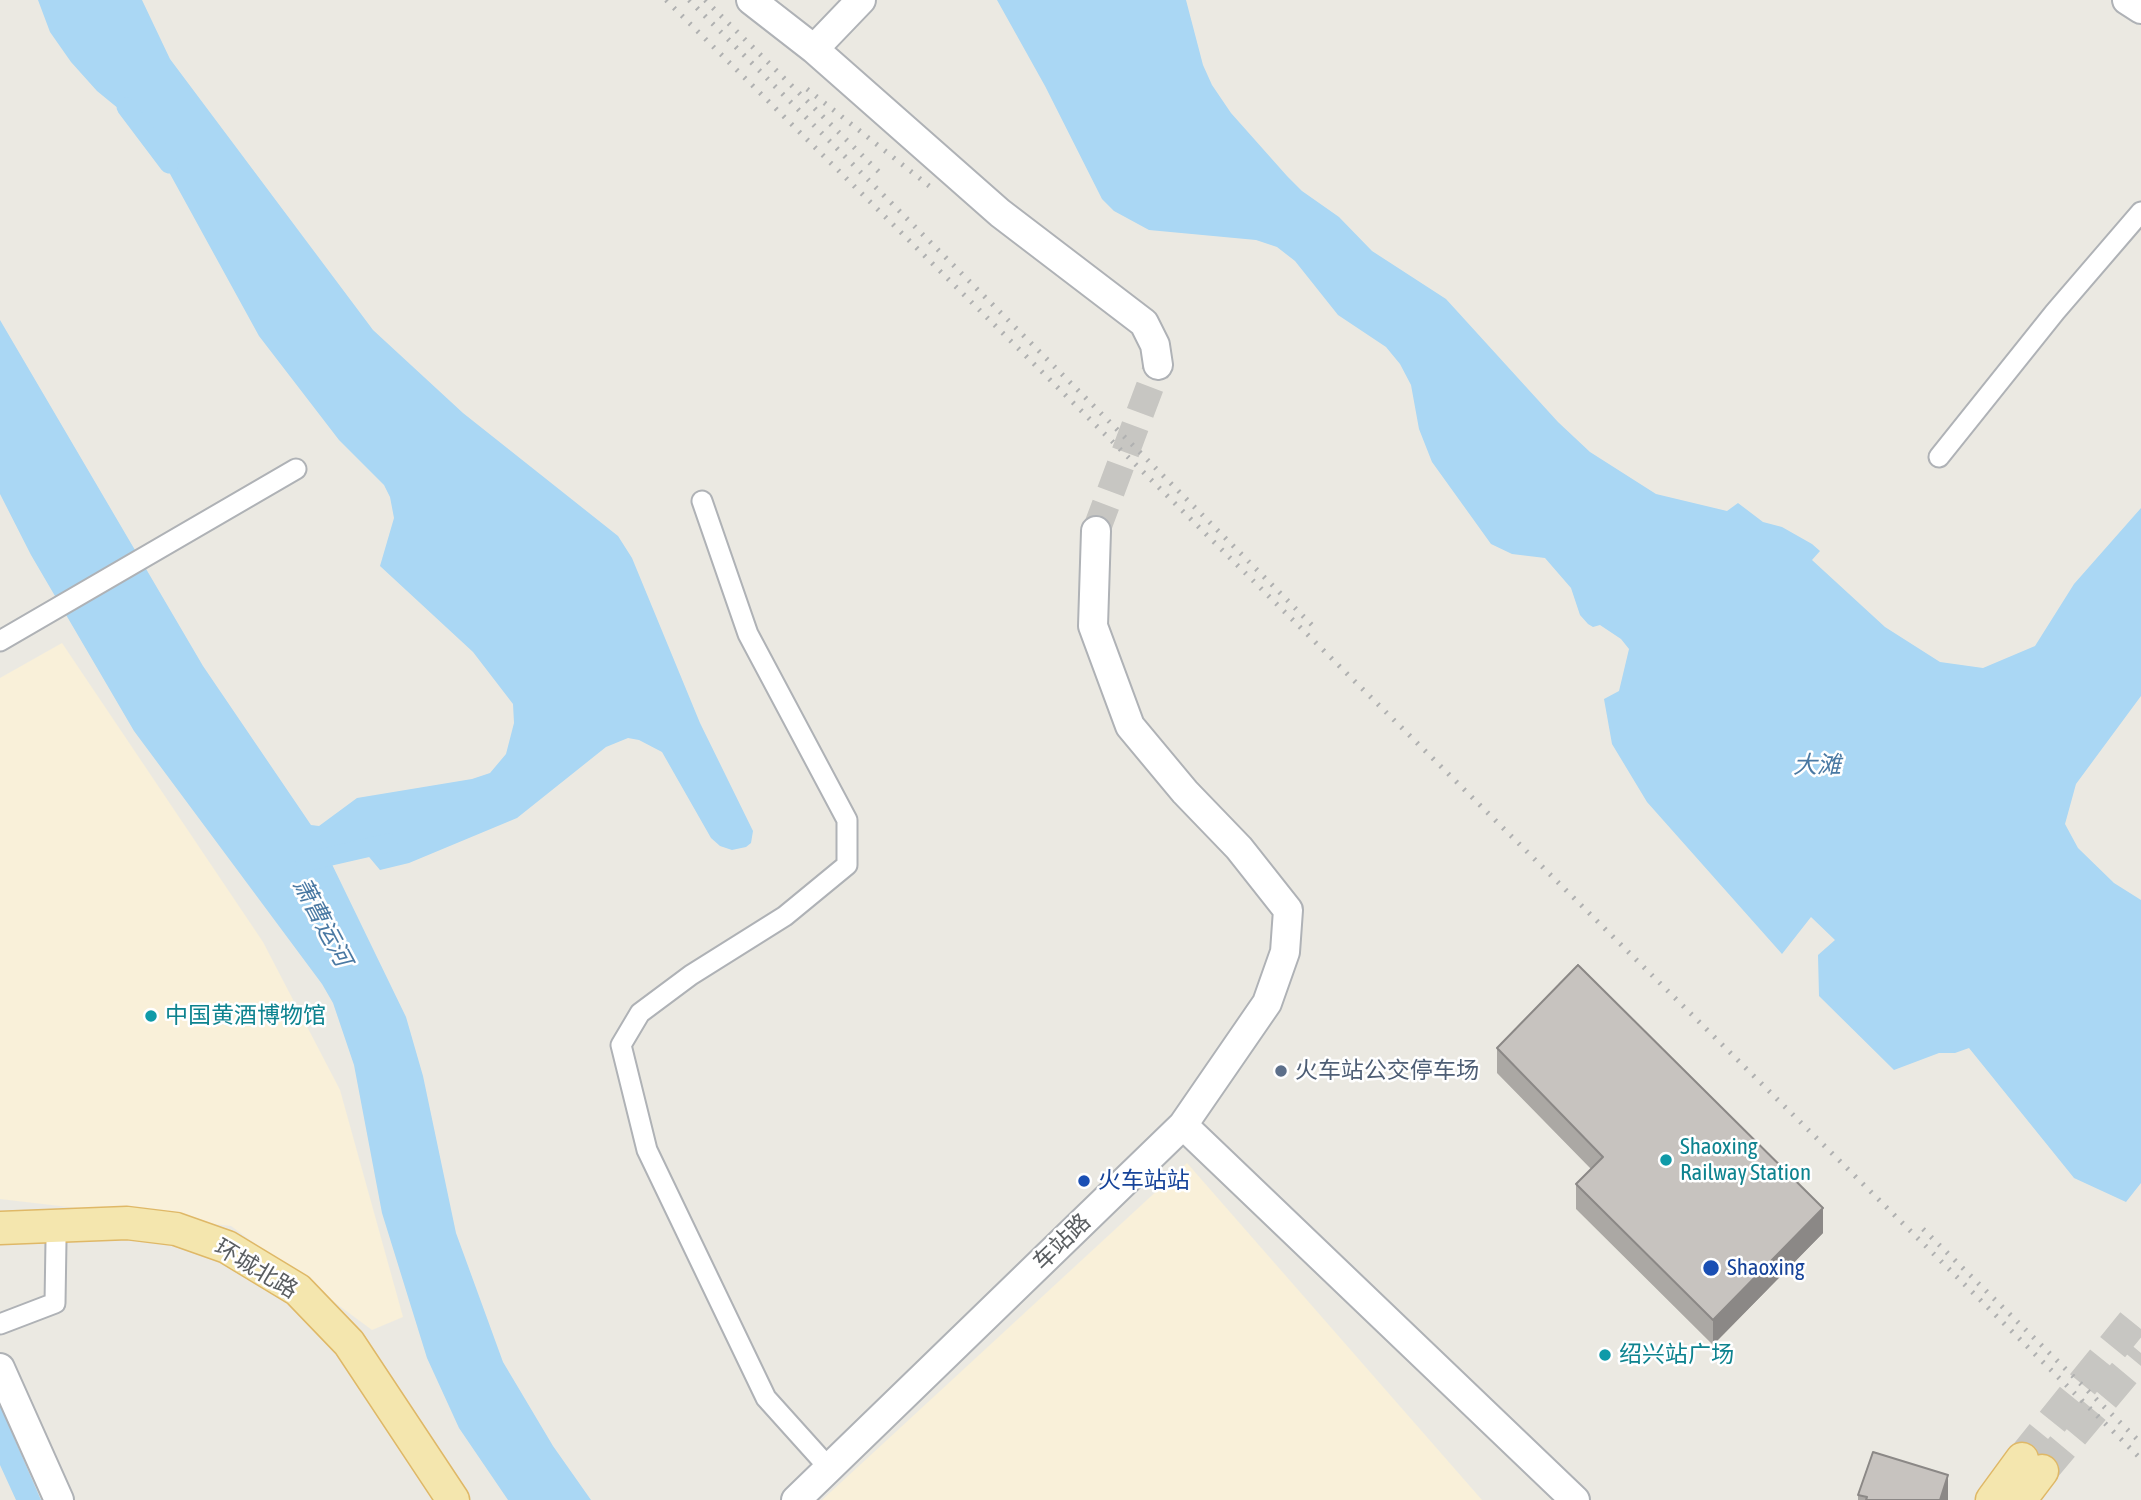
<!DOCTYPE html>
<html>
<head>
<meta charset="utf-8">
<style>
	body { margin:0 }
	canvas { display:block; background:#ebe9e2 }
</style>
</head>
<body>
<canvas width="2141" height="1500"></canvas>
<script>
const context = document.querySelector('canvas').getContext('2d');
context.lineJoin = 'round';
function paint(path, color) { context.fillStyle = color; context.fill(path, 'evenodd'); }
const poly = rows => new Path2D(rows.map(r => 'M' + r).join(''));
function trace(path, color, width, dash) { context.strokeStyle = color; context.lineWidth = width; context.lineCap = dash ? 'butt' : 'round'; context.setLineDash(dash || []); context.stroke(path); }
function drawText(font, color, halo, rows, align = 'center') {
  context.font = font + ' "Asap Condensed","Noto Sans SC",sans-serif'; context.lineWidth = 5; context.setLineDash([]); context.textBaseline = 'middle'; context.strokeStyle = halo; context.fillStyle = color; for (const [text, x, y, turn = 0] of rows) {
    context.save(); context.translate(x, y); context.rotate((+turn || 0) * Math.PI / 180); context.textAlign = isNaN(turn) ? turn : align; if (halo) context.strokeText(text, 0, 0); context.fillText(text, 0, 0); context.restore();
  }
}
paint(poly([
	[62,643,263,942,340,1090,403,1317,372,1330,231,1226,0,1199,0,678],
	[1187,1163,1482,1500,822,1500]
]), '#f9f0d9');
paint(poly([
	[38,0,142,0,170,59,373,330,463,413,618,536,632,558,700,723,753,831,751,843,746,847,732,850,720,846,711,838,662,752,639,740,628,738,606,747,517,818,409,863,380,870,359,845,327,854,406,1017,423,1076,456,1233,503,1362,553,1446,591,1500,508,1500,459,1428,427,1358,382,1213,354,1065,333,1003,322,984,134,731,31,555,0,494,0,320,203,666,311,825,319,826,357,798,472,779,490,773,506,754,514,723,513,704,473,652,380,566,394,518,390,497,384,485,339,440,259,336,147,132,97,91,71,62,50,32],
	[997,0,1186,0,1203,65,1212,85,1231,113,1287,176,1302,191,1339,217,1372,251,1446,299,1558,422,1590,452,1656,494,1727,511,1738,503,1763,522,1782,527,1812,544,1820,551,1812,560,1885,627,1940,662,1983,668,2035,646,2074,584,2141,508,2141,696,2076,784,2065,824,2078,848,2114,883,2141,900,2141,1183,2126,1202,2074,1178,1969,1048,1955,1053,1939,1053,1894,1070,1819,996,1818,955,1835,940,1811,917,1782,954,1647,802,1612,744,1604,699,1619,691,1629,649,1621,639,1600,625,1593,627,1588,624,1580,615,1571,588,1545,558,1512,554,1491,544,1432,462,1419,429,1411,385,1400,364,1386,347,1338,315,1295,261,1277,247,1256,240,1149,230,1114,211,1102,199,1045,86],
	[0,1399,15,1440,41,1500,16,1500,0,1465]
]), '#aad7f4');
trace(poly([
	[126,107,169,164],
	[305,862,388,843]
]), '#aad7f4', 19);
trace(poly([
	[1096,531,1158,365]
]), '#c7c6c2', 28, [28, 14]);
trace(poly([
	[2022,1459,2141,1312],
	[2042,1471,2141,1353]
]), '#c7c6c2', 32, [32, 16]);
const street = poly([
	[1939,457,2055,312,2141,212],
	[702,501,748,634,847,820,847,865,785,916,691,975,640,1013,621,1045,647,1150,766,1398,829,1468],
	[0,641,296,469],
	[0,1324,55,1303,56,1241]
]);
const secondary = poly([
	[751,0,814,49,1000,213,1144,323,1155,345,1158,365],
	[2127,0,2141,9],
	[814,49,861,0],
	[1183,1125,1575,1500],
	[0,1368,59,1500],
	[796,1500,1183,1125,1267,1003,1285,952,1288,910,1239,848,1185,792,1130,726,1093,626,1096,531]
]);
const primary = poly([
	[0,1228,127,1223,176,1229,227,1247,298,1290,349,1343,453,1500],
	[1992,1500,2022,1459],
	[2020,1500,2042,1471]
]);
trace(street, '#afb2b6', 23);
trace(secondary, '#afb2b6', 32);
trace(primary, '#dfb867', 35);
trace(street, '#fff', 19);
trace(secondary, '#fff', 28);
trace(primary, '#f4e6ae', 32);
trace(poly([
	[666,0,2141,1459],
	[689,0,1316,629],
	[705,0,880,173],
	[807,89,933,189],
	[1923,1229,2141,1443]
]), '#b0b1b1', 5, [2, 9]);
paint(poly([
	[1497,1048,1823,1233,1713,1345,1576,1209,1576,1184,1591,1169,1497,1073],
	[1858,1495,1948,1500,1858,1500]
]), '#aba8a4');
paint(poly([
	[1823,1208,1823,1233,1713,1345,1713,1320],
	[1948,1475,1948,1500,1940,1500]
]), '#8b8886');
const building = poly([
	[1578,965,1823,1208,1713,1320,1576,1184,1603,1157,1497,1048,1578,965],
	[1873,1452,1948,1475,1940,1500,1866,1500,1867,1497,1858,1495,1873,1452]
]);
paint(building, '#c7c3bf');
trace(building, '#8b8886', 2);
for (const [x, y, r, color] of [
	[151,1016,7,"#0f9aa8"],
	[1281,1071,7,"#5c6f8a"],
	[1666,1160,7,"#0f9aa8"],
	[1084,1181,7,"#1a4fb4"],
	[1711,1268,9,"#1a4fb4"],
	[1605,1355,7,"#0f9aa8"]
]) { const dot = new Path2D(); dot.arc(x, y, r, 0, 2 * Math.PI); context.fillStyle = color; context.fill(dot); trace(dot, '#fff', 2.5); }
drawText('23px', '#0d838f', '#fff', [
	["中国黄酒博物馆",165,1016],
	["Shaoxing",1680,1147],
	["Railway Station",1680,1173],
	["绍兴站广场",1619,1355]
], 'left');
drawText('23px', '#4e5e75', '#fff', [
	["火车站公交停车场",1295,1071]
], 'left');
drawText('23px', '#164399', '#fff', [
	["火车站站",1098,1181],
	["Shaoxing",1727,1268]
], 'left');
drawText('23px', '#5a5e61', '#fff', [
	["车站路",1062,1242,-44],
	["环城北路",256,1269,31]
]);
drawText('italic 24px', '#4a79a3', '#fff', [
	["大滩",1817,765],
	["萧曹运河",322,922,62]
]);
</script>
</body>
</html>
